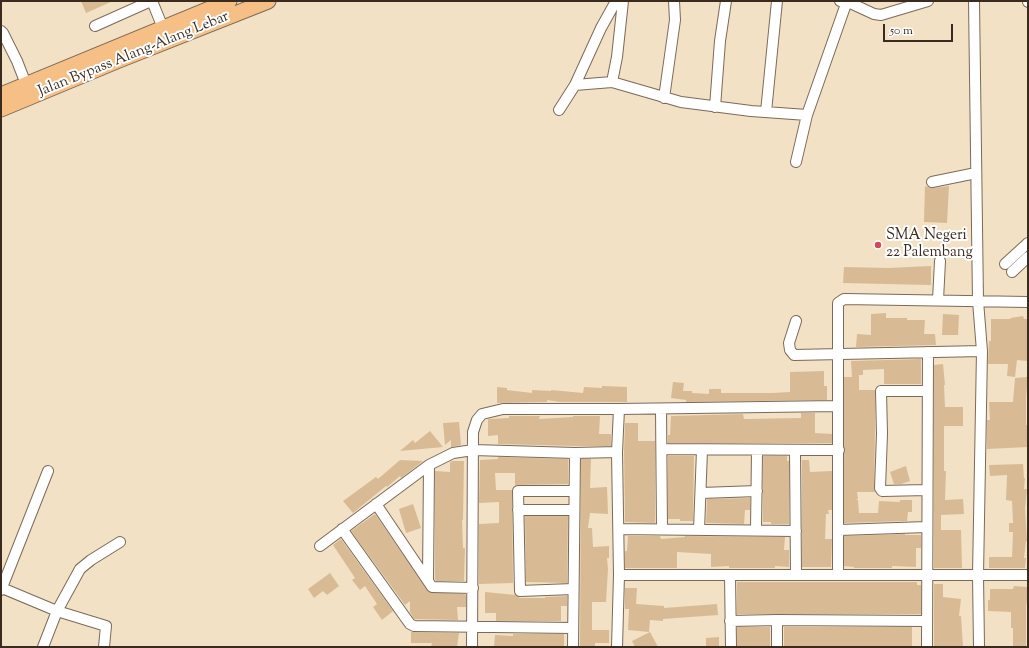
<!DOCTYPE html>
<html>
<head>
<meta charset="utf-8">
<style>
	body { margin:0 }
	#map { position:relative; width:1029px; height:648px; overflow:hidden; background:#f2e1c4; font-family:"Sorts Mill Goudy",serif }
	canvas { display:block }
	.frame { position:absolute; inset:0; border:2px solid #3b2a1e; pointer-events:none }
	.scale { position:absolute; left:883px; top:24px; width:70px; height:18px; box-sizing:border-box; border:2px solid #3b2a1e; border-top:0; padding-left:5px; font-size:12px; line-height:14px; white-space:nowrap; color:#3b2a1e; -webkit-text-stroke:3px #fff; paint-order:stroke }
</style>
</head>
<body>
<div id="map">
<canvas width="1029" height="648"></canvas>
<div class="frame"></div>
<div class="scale">50 m</div>
</div>
<script>
const context = document.querySelector('canvas').getContext('2d');
context.lineJoin = 'round';
function paint(path, color) { context.fillStyle = color; context.fill(path, 'evenodd'); }
const poly = rows => new Path2D(rows.map(r => 'M' + r).join(''));
function trace(path, color, width, dash) { context.strokeStyle = color; context.lineWidth = width; context.lineCap = dash ? 'butt' : 'round'; context.setLineDash(dash || []); context.stroke(path); }
function drawText(font, color, halo, rows, align = 'center') {
  context.font = font + ' "Sorts Mill Goudy",serif'; context.lineWidth = 4; context.setLineDash([]); context.textBaseline = 'middle'; context.strokeStyle = halo; context.fillStyle = color; for (const [text, x, y, turn = 0] of rows) {
    context.save(); context.translate(x, y); context.rotate((+turn || 0) * Math.PI / 180); context.textAlign = isNaN(turn) ? turn : align; if (halo) context.strokeText(text, 0, 0); context.fillText(text, 0, 0); context.restore();
  }
}
paint(poly([
	[81,1,113,1,86,13],
	[925,186,933,188,949,186,947,223,924,222],
	[931,266,931,285,843,283,844,267,888,268],
	[886,313,886,318,907,318,907,320,925,320,924,334,935,334,936,345,856,347,857,334,871,335,871,314],
	[943,314,959,315,958,335,942,335],
	[1023,316,1024,319,1028,319,1027,361,1017,360,1015,377,1007,376,1008,364,988,364,989,341,991,341,991,319,1011,319,1010,318],
	[921,359,921,384,884,384,884,369,863,370,863,375,859,375,859,390,875,390,875,433,874,488,875,492,857,492,858,499,855,500,858,500,859,513,878,513,879,501,900,502,900,500,912,500,912,512,908,512,907,521,844,523,844,377,852,377,851,361],
	[943,364,945,385,944,385,945,407,963,407,963,426,944,426,944,471,946,471,945,500,963,499,964,514,941,515,941,530,961,530,962,568,934,568,934,365],
	[824,371,824,386,827,386,827,400,686,402,686,400,671,398,673,382,684,383,683,391,692,391,692,393,709,394,709,389,721,389,721,393,773,393,790,392,790,372],
	[1027,377,1028,386,1027,386,1026,398,1026,425,1028,425,1028,447,987,449,987,420,990,420,989,402,1013,402,1015,378],
	[602,386,627,387,627,402,560,402,547,400,547,402,497,403,497,387,507,388,507,390,532,393,532,390,551,391,551,390,583,393,584,387,602,388],
	[801,413,815,413,815,433,832,434,832,443,668,443,668,435,670,435,671,416,743,414,744,419,801,418],
	[509,416,540,416,539,419,573,417,573,416,600,416,599,434,611,434,611,446,575,446,498,444,498,435,488,436,488,419,509,418],
	[459,422,461,445,451,447,451,440,445,445,443,423],
	[625,423,638,423,638,441,655,441,655,523,625,522,624,452],
	[430,431,443,447,400,451,413,440,415,443],
	[668,456,694,456,693,521,680,521,680,519,668,519],
	[763,456,787,456,787,461,789,461,789,524,771,524,771,522,763,522],
	[498,457,568,459,568,484,515,485,515,473,495,473,496,490,512,490,513,583,479,584,479,524,499,523,499,502,479,503,480,460,498,459],
	[581,459,591,459,590,488,607,487,608,514,590,513,588,528,592,528,593,547,609,546,609,558,607,558,608,569,606,602,592,602,592,630,609,630,609,643,595,643,595,646,580,646],
	[400,460,423,461,401,478,400,476,387,487,386,486,353,513,343,501,376,477,378,479],
	[802,460,809,460,810,472,832,471,832,510,828,510,829,514,826,514,825,539,832,539,831,567,802,567],
	[452,461,464,461,463,520,462,520,463,548,465,548,464,581,436,581,435,579,435,471,450,472,450,462],
	[1023,464,1024,478,1025,478,1024,489,1027,489,1025,509,1027,541,1026,541,1024,558,1026,558,1025,568,989,568,989,557,1012,557,1013,532,1009,532,1009,523,1013,523,1012,501,1006,500,1007,475,990,476,989,465],
	[906,466,910,481,901,484,894,484,890,472],
	[750,498,750,510,745,510,744,524,706,523,707,499],
	[413,504,421,528,406,533,399,509],
	[375,514,429,592,464,594,466,595,466,607,457,607,458,620,414,619,410,612,410,601,405,605,351,531],
	[525,516,568,516,567,583,526,582],
	[905,534,905,535,921,535,921,548,916,548,916,567,892,566,892,568,854,568,854,567,844,566,844,536],
	[628,536,660,536,661,539,685,537,685,536,785,537,784,550,789,550,789,567,775,566,775,568,729,568,729,566,711,567,711,554,677,552,677,568,625,568,625,551,627,551],
	[341,539,393,611,382,620,373,607,377,604,365,586,360,590,352,580,355,578,333,545],
	[330,573,339,586,327,595,323,591,314,598,308,589],
	[737,582,917,582,917,585,921,585,921,614,737,614],
	[934,584,943,584,943,597,961,599,959,616,961,616,963,647,934,647],
	[1014,586,1028,587,1026,608,1026,647,1013,647,1013,628,1011,628,1011,612,988,611,988,600,990,600,990,589,1013,589],
	[625,588,637,588,636,604,664,606,664,608,717,604,718,615,663,619,663,621,650,620,649,632,628,630,629,609,625,609],
	[485,592,515,595,520,598,545,598,545,597,567,596,567,606,561,606,561,621,496,621,496,613,485,613],
	[737,627,770,627,770,647,737,647],
	[784,627,912,627,912,647,784,647],
	[411,632,459,633,457,647,431,647,432,643,411,643],
	[650,632,658,647,635,647,632,641],
	[513,634,564,634,564,647,494,647,495,635,513,636],
	[719,637,719,647,706,647,706,638]
]), '#d8bb94');
const minor = poly([
	[152,1,163,28],
	[840,1,848,2,874,14,881,15,928,1],
	[974,1,978,301,982,351,978,575,979,647],
	[1028,1,1028,2],
	[95,26,151,1],
	[1,31,3,33,17,61,26,84],
	[612,82,617,57,623,1],
	[575,85,612,82,681,102,751,111,807,115],
	[664,98,675,20,674,1],
	[715,107,720,41,726,1],
	[559,110,575,85,601,28,616,1],
	[766,112,777,1],
	[796,162,807,115,847,1],
	[932,182,976,173],
	[1005,264,1028,243],
	[1012,272,1028,257],
	[938,300,940,261],
	[796,321,789,343,790,350,794,355,982,351],
	[927,391,881,391,882,434,880,488,882,491,927,490],
	[661,409,662,529],
	[662,449,839,450],
	[795,451,796,575],
	[701,493,757,491],
	[376,504,432,587,473,588],
	[518,510,574,510],
	[342,529,410,624,414,626,573,628],
	[619,529,796,531],
	[699,530,702,450],
	[756,530,757,451],
	[839,530,927,527],
	[320,546,429,465,453,453,473,450,575,453,617,452],
	[619,575,1028,575],
	[730,575,731,647],
	[838,575,838,303,844,299,1028,302],
	[428,581,429,465],
	[2,588,57,611,106,626,104,647],
	[573,589,520,591,518,491,574,491],
	[1,590,48,471],
	[730,621,777,620,927,621],
	[43,647,57,611,80,569,91,560,120,542],
	[472,647,473,432,477,420,482,414,503,409,619,409,838,406],
	[573,647,575,453],
	[617,647,619,575,617,452,619,409],
	[777,647,777,620],
	[927,647,928,352]
]);
const highway = poly([
	[1,95,229,1],
	[1,109,119,60,268,1]
]);
trace(minor, '#7b6a58', 12);
trace(highway, '#7b6a58', 17);
trace(minor, '#fff', 10);
trace(highway, '#f5bf86', 15);
for (const [x, y, r, color] of [
	[878,245,4,"#d1495b"]
]) { const dot = new Path2D(); dot.arc(x, y, r, 0, 2 * Math.PI); context.fillStyle = color; context.fill(dot); trace(dot, '#fff', 1.5); }
drawText('15px', '#3b2a1e', '#fff', [
	["Jalan Bypass Alang-Alang Lebar",134,55,-22]
]);
drawText('15px', '#3b2a1e', '#fff', [
	["SMA Negeri",886,236],
	["22 Palembang",886,253]
], 'left');
</script>
</body>
</html>
